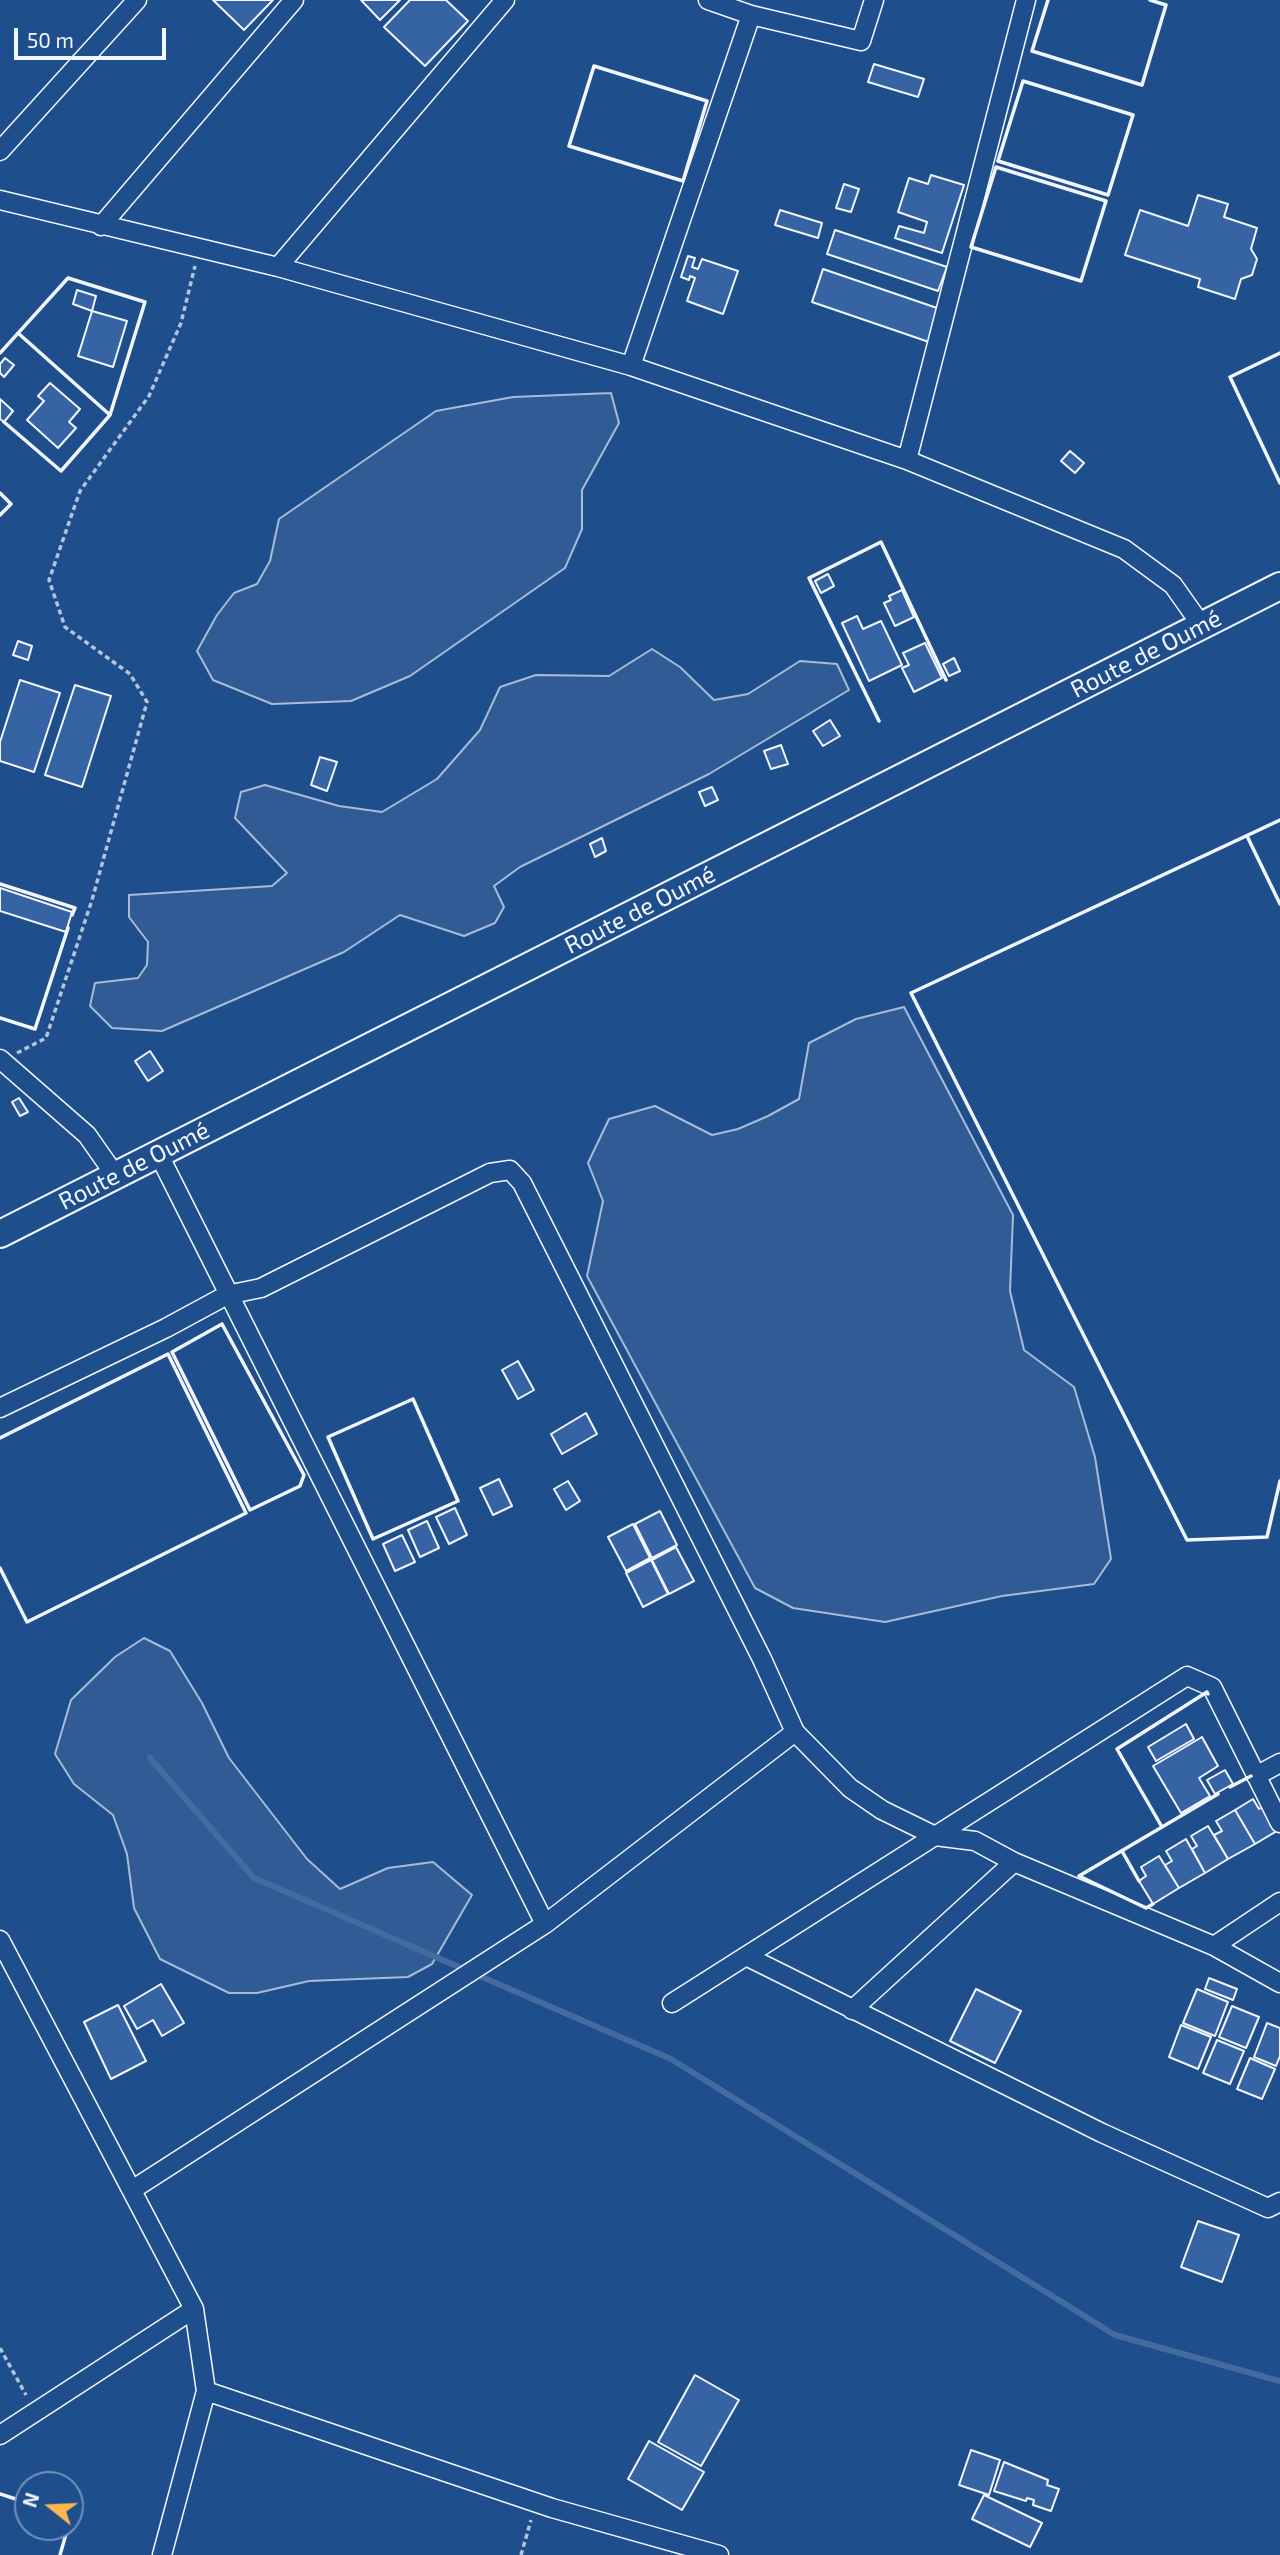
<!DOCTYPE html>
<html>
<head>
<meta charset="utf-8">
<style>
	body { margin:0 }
	#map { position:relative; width:1280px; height:2555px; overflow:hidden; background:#1f4e8c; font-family:"Exo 2",sans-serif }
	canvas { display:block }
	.north { position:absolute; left:14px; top:2471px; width:70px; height:70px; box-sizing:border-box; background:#1f4e8c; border:2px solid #7391ba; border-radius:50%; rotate:288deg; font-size:19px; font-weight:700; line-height:28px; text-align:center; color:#f2f6ff }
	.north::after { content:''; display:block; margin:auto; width:24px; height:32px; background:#ffb74d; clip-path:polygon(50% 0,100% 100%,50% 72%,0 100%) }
	.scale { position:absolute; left:14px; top:28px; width:152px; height:32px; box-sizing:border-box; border:4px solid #f2f6ff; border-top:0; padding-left:9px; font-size:21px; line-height:24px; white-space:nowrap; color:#f2f6ff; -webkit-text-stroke:5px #1f4e8c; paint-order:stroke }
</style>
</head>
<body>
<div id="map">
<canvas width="1280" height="2555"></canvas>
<div class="north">N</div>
<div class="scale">50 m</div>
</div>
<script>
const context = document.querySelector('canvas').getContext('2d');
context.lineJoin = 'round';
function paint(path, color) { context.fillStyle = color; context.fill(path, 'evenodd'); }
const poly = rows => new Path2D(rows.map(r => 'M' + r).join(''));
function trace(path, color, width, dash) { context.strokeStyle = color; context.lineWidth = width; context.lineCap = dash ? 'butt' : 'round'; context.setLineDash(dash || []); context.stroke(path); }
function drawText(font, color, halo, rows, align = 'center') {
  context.font = font + ' "Exo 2",sans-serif'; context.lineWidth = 5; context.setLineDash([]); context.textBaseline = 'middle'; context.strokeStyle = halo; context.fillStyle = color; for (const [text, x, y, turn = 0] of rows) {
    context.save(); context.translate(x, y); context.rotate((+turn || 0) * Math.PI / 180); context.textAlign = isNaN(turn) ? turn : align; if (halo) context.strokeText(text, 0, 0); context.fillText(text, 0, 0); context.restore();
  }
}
const built = poly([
	[611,393,619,423,582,490,582,529,565,568,410,676,351,701,272,704,213,680,197,651,217,615,234,593,257,584,270,561,279,519,436,411,513,397,611,393],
	[652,649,680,667,714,700,748,694,800,661,837,664,849,690,709,774,520,867,494,886,504,907,495,923,464,936,400,915,344,952,162,1031,112,1028,90,1006,95,983,138,978,147,965,148,942,129,917,129,895,272,886,287,873,235,818,241,792,265,785,339,806,382,812,437,779,480,730,500,687,536,675,609,676,652,649],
	[904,1007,1013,1215,1010,1291,1024,1350,1074,1387,1095,1457,1111,1559,1094,1584,1002,1596,885,1622,793,1608,755,1588,587,1276,603,1201,588,1163,609,1119,655,1106,712,1135,738,1129,768,1116,799,1099,809,1043,856,1019,904,1007],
	[144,1638,170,1651,202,1703,229,1758,307,1859,340,1889,388,1868,433,1862,472,1895,432,1964,408,1977,309,1981,257,1993,229,1993,160,1959,134,1908,127,1854,113,1815,74,1784,55,1754,71,1700,115,1657,144,1638]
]);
paint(built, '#305b95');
trace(built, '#a8bbd7', 2);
trace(poly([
	[150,1758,254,1878,671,2059,1115,2335,1280,2381]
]), '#446ba0', 6);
const building = poly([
	[213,0,273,0,244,30,213,0],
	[361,0,400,0,380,20,361,0],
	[410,0,446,0,468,21,425,66,384,27,410,0],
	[874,64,924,79,918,97,868,82,874,64],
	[931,175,964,185,942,253,895,238,899,226,924,233,927,222,898,212,909,178,928,184,931,175],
	[844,184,859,189,851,212,836,208,844,184],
	[1198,195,1228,204,1224,217,1257,228,1251,249,1257,259,1252,275,1241,279,1235,299,1198,287,1200,279,1125,255,1140,210,1188,226,1198,195],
	[780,210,822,223,818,238,775,225,780,210],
	[835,230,947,267,938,291,827,254,835,230],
	[688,256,695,258,692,267,698,269,702,259,738,271,723,314,687,301,695,278,690,276,689,280,681,277,688,256],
	[823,269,940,309,929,342,812,302,823,269],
	[77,290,96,296,92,311,73,304,77,290],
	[92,311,127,321,113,367,78,356,92,311],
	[5,358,14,365,4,377,0,373,0,364,5,358],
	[50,383,80,409,69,422,76,428,58,448,27,420,44,401,38,396,50,383],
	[0,399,13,411,4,422,0,419,0,399],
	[1070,451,1084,463,1075,473,1061,461,1070,451],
	[828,574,834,586,821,593,815,581,828,574],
	[902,590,914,617,895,626,884,603,891,600,889,596,902,590],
	[857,616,863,629,881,621,902,665,869,681,842,623,857,616],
	[18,641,32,646,28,660,13,655,18,641],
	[925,643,942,678,914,692,902,668,909,665,903,653,925,643],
	[954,658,960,671,949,676,943,664,954,658],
	[20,680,60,693,34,772,0,761,0,742,20,680],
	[75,685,111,696,82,787,45,775,75,685],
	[830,720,840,736,823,746,813,731,830,720],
	[781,745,788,764,771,769,764,751,781,745],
	[320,757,337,762,327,791,311,785,320,757],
	[712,787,718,800,705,806,699,792,712,787],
	[602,838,606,851,595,857,590,844,602,838],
	[0,888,72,912,66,932,0,911,0,888],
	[150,1051,163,1071,148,1081,135,1061,150,1051],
	[19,1098,28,1112,20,1116,12,1102,19,1098],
	[518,1361,534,1390,518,1399,502,1370,518,1361],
	[586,1413,597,1434,562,1454,551,1434,586,1413],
	[499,1479,512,1506,493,1515,480,1488,499,1479],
	[568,1481,580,1501,566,1510,554,1489,568,1481],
	[455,1508,467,1535,449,1544,436,1517,455,1508],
	[660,1511,677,1545,652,1558,635,1524,660,1511],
	[427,1521,439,1548,420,1557,408,1530,427,1521],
	[633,1524,650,1558,626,1571,608,1537,633,1524],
	[402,1535,415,1562,395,1571,383,1544,402,1535],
	[676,1547,694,1581,669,1594,652,1560,676,1547],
	[651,1560,668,1594,643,1607,626,1573,651,1560],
	[1186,1724,1194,1739,1156,1761,1148,1747,1186,1724],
	[1202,1737,1218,1766,1199,1778,1210,1796,1181,1813,1153,1766,1202,1737],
	[1225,1770,1233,1784,1215,1794,1207,1780,1225,1770],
	[1253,1799,1259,1809,1266,1805,1280,1829,1255,1844,1235,1810,1253,1799],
	[1235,1810,1255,1844,1228,1859,1214,1835,1222,1831,1216,1821,1235,1810],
	[1208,1826,1228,1859,1205,1873,1192,1849,1197,1846,1191,1836,1208,1826],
	[1186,1839,1205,1873,1179,1888,1165,1865,1172,1861,1166,1851,1186,1839],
	[1159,1856,1179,1888,1153,1904,1139,1881,1146,1876,1141,1867,1159,1856],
	[1209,1978,1237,1989,1233,2000,1205,1989,1209,1978],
	[161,1984,184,2023,162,2036,153,2020,137,2029,124,2006,161,1984],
	[976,1989,1021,2011,995,2063,950,2041,976,1989],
	[1197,1989,1228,2002,1215,2036,1183,2023,1197,1989],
	[118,2005,146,2061,111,2079,84,2022,118,2005],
	[1232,2006,1259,2017,1246,2048,1219,2037,1232,2006],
	[1267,2023,1280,2028,1280,2056,1276,2066,1254,2057,1267,2023],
	[1181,2025,1211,2037,1198,2069,1169,2057,1181,2025],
	[1217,2040,1244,2051,1230,2084,1203,2073,1217,2040],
	[1250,2058,1275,2069,1262,2099,1237,2089,1250,2058],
	[1198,2221,1239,2235,1222,2282,1181,2267,1198,2221],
	[695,2375,739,2400,701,2466,658,2442,695,2375],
	[649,2441,704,2472,682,2510,628,2479,649,2441],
	[971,2450,1000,2460,989,2495,959,2485,971,2450],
	[1004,2462,1048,2480,1047,2485,1059,2489,1051,2511,1033,2505,1034,2500,1027,2498,1026,2501,994,2491,1004,2462],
	[984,2495,1042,2523,1030,2547,972,2519,984,2495]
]);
paint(building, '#3563a3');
trace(building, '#f2f6ff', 2);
const street = poly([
	[708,0,751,15,861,41,874,0],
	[0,151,137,0],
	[0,200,278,267,631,366,907,460,1124,549,1173,585,1202,626],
	[101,226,294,0],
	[278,267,505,0],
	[631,366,751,15],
	[907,460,1026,0],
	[0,1059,87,1135,115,1175],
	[158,1153,545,1924],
	[0,1408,166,1328,227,1295,261,1288,490,1173,510,1170,522,1183,762,1659,795,1732,850,1788,882,1810,935,1836,975,1841,1014,1862,1214,1946,1280,1983],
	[1256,1776,1280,1763],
	[0,1940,194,2309,206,2391,162,2555],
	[1214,1946,1280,1902],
	[746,1956,1102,2133,1268,2208,1280,2202],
	[672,2003,1187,1676,1212,1687,1280,1823],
	[852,2010,1014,1862],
	[132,2190,545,1924,795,1732],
	[206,2391,552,2508,719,2555],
	[0,2435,194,2309]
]);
const secondary = poly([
	[0,1234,1280,586]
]);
trace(street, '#f2f6ff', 21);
trace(secondary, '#f2f6ff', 30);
trace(poly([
	[17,1053,46,1038,92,900,147,702,130,674,65,627,49,580,80,491,149,396,181,323,195,266],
	[0,2348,26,2395],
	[521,2555,531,2520]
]), '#b3c4dc', 3.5, [5, 3.5]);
trace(street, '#1f4e8c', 18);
trace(secondary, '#1f4e8c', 26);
trace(poly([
	[1048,0,1032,51,1142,85,1166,5,1150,0],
	[594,66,707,101,683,181,569,146,594,66],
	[1023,81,1133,115,1108,195,998,161,1023,81],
	[996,167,1106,201,1081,281,971,247,996,167],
	[0,353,68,278,145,302,110,415],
	[1280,353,1230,377,1280,483],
	[4,422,61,471,110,415,18,333],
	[0,493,11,504,0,515],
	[879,721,809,578,881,542,946,680],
	[1280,820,911,993,1187,1540,1267,1537,1280,1481],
	[1247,836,1280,904],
	[0,884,75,908,72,915],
	[0,1018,35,1029,68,928],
	[222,1324,304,1475,300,1486,250,1510,172,1352,222,1324],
	[413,1399,458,1501,373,1539,328,1437,413,1399],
	[0,1438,168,1354,246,1513,27,1622,0,1568],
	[1230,1787,1251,1776],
	[1162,1827,1117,1749,1207,1692,1208,1694],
	[1122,1851,1139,1881],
	[1153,1904,1146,1908,1079,1876,1218,1794],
	[0,2494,28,2503],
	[70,2515,70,2521],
	[60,2555,68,2527]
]), '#f2f6ff', 3.5);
drawText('24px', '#f2f6ff', '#1f4e8c', [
	["Route de Oumé",1146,654,-27],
	["Route de Oumé",640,910,-27],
	["Route de Oumé",134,1166,-27]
]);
</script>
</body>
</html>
